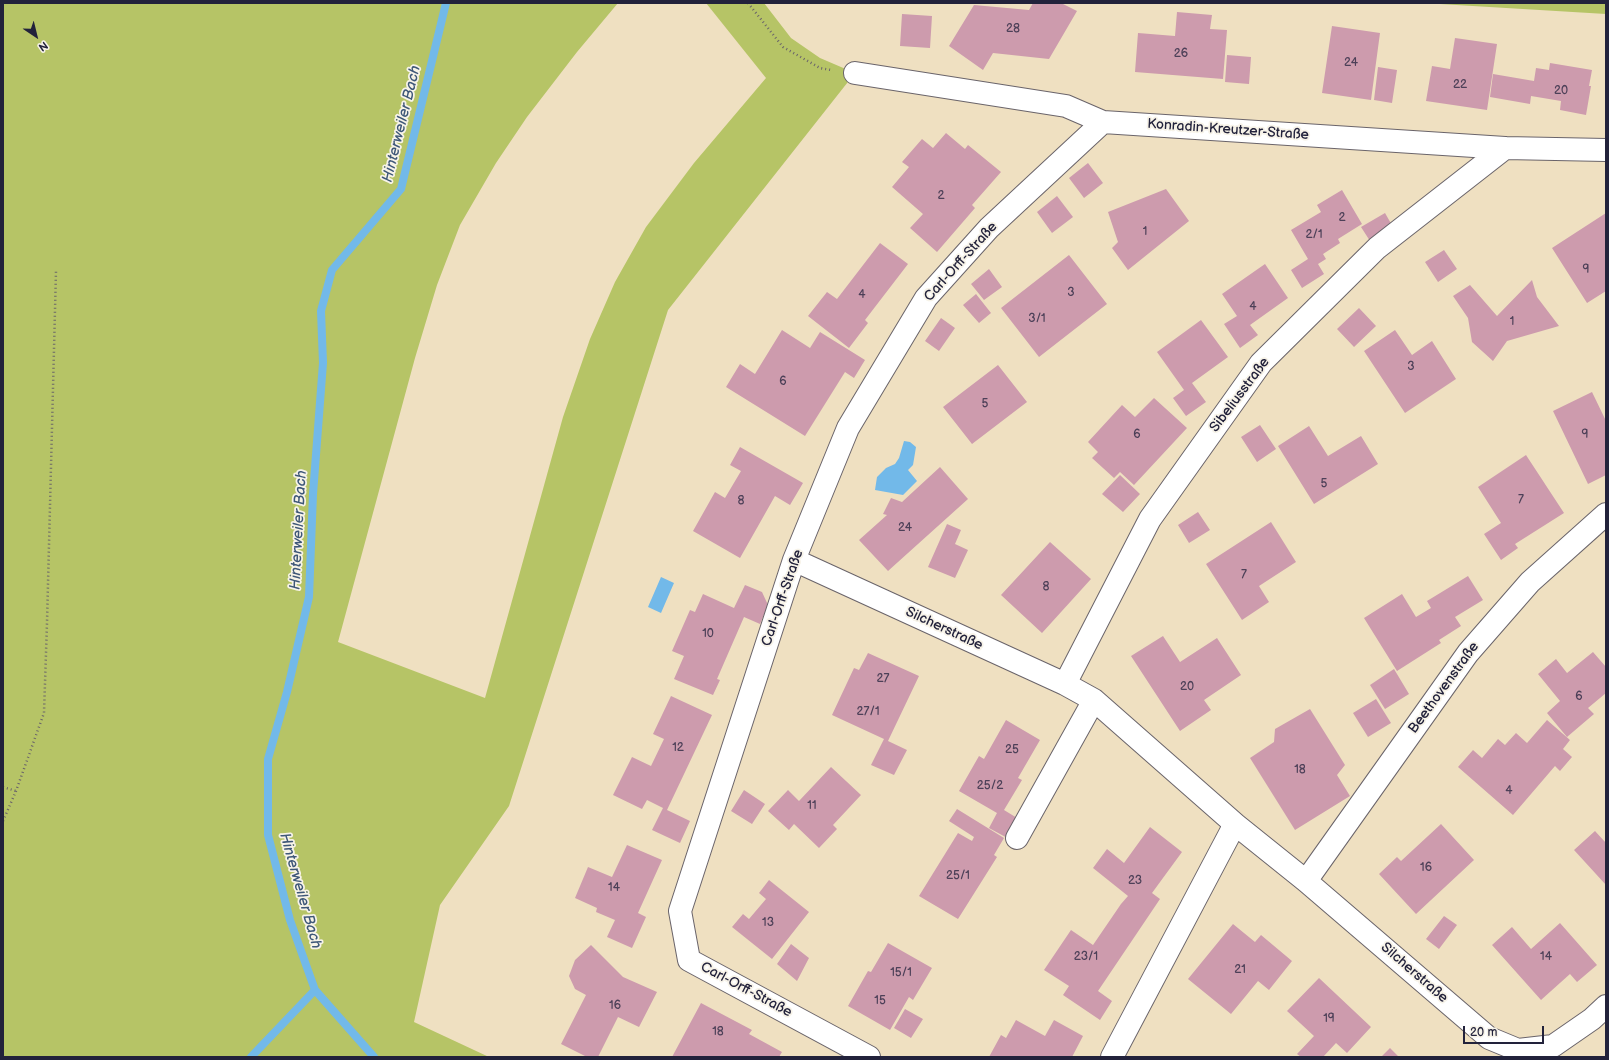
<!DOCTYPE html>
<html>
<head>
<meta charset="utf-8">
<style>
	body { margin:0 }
	#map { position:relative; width:1609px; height:1060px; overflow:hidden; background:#efe0c1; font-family:"Balsamiq Sans",sans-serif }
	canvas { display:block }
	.frame { position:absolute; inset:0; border:4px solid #22223b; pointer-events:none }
	.north { position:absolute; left:16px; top:16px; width:40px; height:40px; -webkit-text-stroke:3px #f7f3e8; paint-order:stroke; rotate:145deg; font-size:11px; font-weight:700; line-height:16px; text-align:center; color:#22223b }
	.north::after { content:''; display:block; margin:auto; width:14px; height:18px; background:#22223b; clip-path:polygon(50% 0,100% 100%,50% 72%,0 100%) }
	.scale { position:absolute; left:1463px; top:1026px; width:81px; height:18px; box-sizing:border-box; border:2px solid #22223b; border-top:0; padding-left:5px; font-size:12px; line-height:14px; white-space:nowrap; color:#22223b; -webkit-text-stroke:3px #f7f3e8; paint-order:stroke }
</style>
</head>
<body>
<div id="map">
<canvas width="1609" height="1060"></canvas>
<div class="frame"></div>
<div class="north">N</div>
<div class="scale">20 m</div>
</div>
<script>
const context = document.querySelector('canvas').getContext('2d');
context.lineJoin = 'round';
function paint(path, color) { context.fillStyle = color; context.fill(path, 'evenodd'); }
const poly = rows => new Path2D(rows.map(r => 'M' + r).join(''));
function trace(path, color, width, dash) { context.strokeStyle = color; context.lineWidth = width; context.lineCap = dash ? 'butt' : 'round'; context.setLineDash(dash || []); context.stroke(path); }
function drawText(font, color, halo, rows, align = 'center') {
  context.font = font + ' "Balsamiq Sans",sans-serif'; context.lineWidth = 3.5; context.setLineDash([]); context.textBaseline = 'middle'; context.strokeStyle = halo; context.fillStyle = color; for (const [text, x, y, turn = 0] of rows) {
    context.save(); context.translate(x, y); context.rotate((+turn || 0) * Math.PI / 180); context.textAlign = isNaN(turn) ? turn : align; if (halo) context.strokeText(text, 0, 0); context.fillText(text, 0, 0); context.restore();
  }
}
paint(poly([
	[3,3,618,3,577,52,527,117,496,163,460,225,437,285,415,358,338,642,485,698,563,417,590,339,615,282,646,227,694,163,766,78,706,3,764,3,791,38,820,58,855,73,668,310,509,806,440,905,414,1022,489,1057,3,1057],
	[1423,3,1606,3,1606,14]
]), '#b6c466');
paint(poly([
	[904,441,910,442,916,447,913,465,908,470,917,481,903,495,875,490,877,477,886,468,895,464,899,458],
	[661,577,674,583,661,613,648,607]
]), '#72b9e9');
trace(poly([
	[251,1057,315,990],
	[374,1057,315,990,290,920,268,835,268,759,287,692,309,597,313,494,323,363,321,311,332,270,401,189,446,3]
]), '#72b9e9', 8);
paint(poly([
	[1033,3,1061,3,1077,11,1049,59,993,53,983,70,949,46,974,5,1029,10],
	[1177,12,1212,15,1210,29,1227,30,1223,79,1135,72,1138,33,1175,36],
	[902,14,932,16,930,48,900,46],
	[1332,26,1380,33,1371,100,1322,93],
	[1455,38,1497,44,1487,110,1426,101,1432,66,1450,69],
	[1227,55,1251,57,1249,84,1225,82],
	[1550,63,1592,70,1589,86,1591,86,1586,115,1560,110,1561,101,1531,96,1530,104,1490,97,1493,74,1534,81,1536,68,1549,70],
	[1378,67,1397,70,1392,103,1374,100],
	[946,133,965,149,968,145,1001,172,972,205,975,208,937,252,910,228,923,214,892,187,909,167,902,162,922,139,933,148],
	[1088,163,1103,183,1084,198,1069,178],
	[1166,189,1189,221,1128,270,1112,248,1118,242,1108,212],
	[1342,190,1362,224,1338,239,1340,243,1323,254,1326,259,1318,264,1324,274,1302,288,1291,270,1308,259,1291,230,1321,212,1317,205],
	[1057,196,1073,217,1052,233,1037,212],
	[1385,213,1393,227,1370,241,1361,227],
	[1606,213,1606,291,1587,303,1552,248],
	[880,243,908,264,865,320,868,323,849,348,808,316,827,292,837,299],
	[1444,250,1457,269,1438,282,1425,262],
	[1069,255,1107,304,1039,357,1001,308],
	[1265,264,1288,298,1250,325,1258,335,1240,348,1224,324,1237,316,1222,294],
	[989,269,1002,287,984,300,971,284],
	[1532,280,1537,297,1559,326,1507,341,1493,361,1472,342,1468,318,1453,296,1470,285,1497,316],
	[976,294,991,313,979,323,963,305],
	[1359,308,1376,326,1354,347,1337,329],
	[941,318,955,328,939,351,925,341],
	[1201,320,1228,357,1192,383,1206,402,1186,416,1173,398,1184,390,1157,352],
	[782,330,810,348,820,332,865,360,854,378,845,372,805,436,726,387,740,364,755,374],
	[1395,330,1412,355,1432,341,1456,379,1405,413,1364,351],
	[998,365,1027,402,972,444,943,407],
	[1592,392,1606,421,1606,475,1588,484,1553,411],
	[1154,398,1187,428,1134,485,1120,472,1114,478,1092,458,1098,452,1088,442,1122,405,1135,417],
	[1260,425,1276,449,1257,462,1241,437],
	[1309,426,1328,456,1361,436,1378,464,1314,504,1278,446],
	[740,447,803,483,790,505,775,496,740,558,693,531,715,492,725,498,741,471,730,465],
	[1526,455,1564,513,1515,544,1518,548,1501,560,1484,534,1501,523,1478,487],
	[940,467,968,499,888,571,859,540,887,515,883,514,891,498,902,502],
	[1120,475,1140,494,1123,512,1102,494],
	[1198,512,1210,530,1189,543,1178,525],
	[1271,522,1296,562,1259,586,1269,602,1242,620,1206,564],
	[947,524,961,530,955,544,968,550,955,578,928,567],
	[1050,542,1091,579,1042,633,1001,595],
	[1468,576,1483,600,1455,617,1461,626,1439,640,1441,643,1397,671,1364,618,1402,594,1416,617,1431,608,1427,601],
	[745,585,762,592,768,605,760,624,744,617,717,679,720,680,713,695,674,679,684,656,672,651,690,610,695,612,703,594,734,608],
	[1163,636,1180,662,1217,638,1241,675,1204,700,1211,710,1180,731,1131,656],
	[1593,652,1606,667,1606,693,1588,708,1594,714,1567,737,1547,713,1560,701,1538,674,1556,659,1567,673],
	[868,653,919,676,888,741,907,750,894,775,871,765,884,739,832,715,854,668,859,670],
	[1394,669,1409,694,1385,709,1370,685],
	[671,696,712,715,667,810,690,821,680,843,652,830,663,808,647,800,642,809,613,795,632,757,651,766,664,739,653,734],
	[1376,699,1391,723,1368,737,1353,713],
	[1310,709,1345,765,1337,775,1350,796,1295,830,1250,758,1274,742,1275,729],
	[1006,720,1040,740,1018,778,1022,780,1004,810,1022,821,1011,840,989,828,997,813,959,791,979,756,984,759],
	[1547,720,1570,740,1563,749,1572,757,1560,771,1555,766,1513,815,1458,767,1473,750,1482,758,1498,739,1505,745,1516,733,1527,743],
	[831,767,861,795,833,825,837,829,819,848,794,824,789,830,768,811,788,790,799,801],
	[744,790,765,804,752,824,731,811],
	[957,809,1004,838,994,855,997,857,958,919,919,896,958,833,972,841,974,837,949,821],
	[1441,824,1474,860,1416,914,1379,874,1397,857,1401,861],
	[1150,827,1182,852,1152,893,1160,899,1098,991,1112,1001,1100,1020,1063,995,1069,986,1044,970,1071,930,1093,945,1121,904,1128,896,1093,868,1107,849,1124,863],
	[1595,831,1606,843,1606,885,1574,850],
	[627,845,662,860,638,913,646,917,632,948,607,937,615,920,596,912,597,908,575,898,588,867,612,877],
	[769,880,809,912,772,959,732,927,743,914,749,919,766,899,759,893],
	[1444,916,1457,925,1439,949,1426,939],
	[1560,923,1597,965,1577,982,1570,974,1541,1000,1492,945,1512,927,1531,949],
	[1233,924,1255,942,1261,935,1292,961,1269,990,1258,981,1231,1014,1188,979],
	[888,943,932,968,913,1000,909,997,890,1030,848,1006,868,971,871,972],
	[791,944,809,958,797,981,777,964],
	[591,945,623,977,657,992,639,1027,618,1017,598,1057,587,1057,561,1044,586,995,575,989,569,976,575,960],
	[1319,978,1371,1027,1347,1053,1336,1043,1323,1057,1301,1057,1297,1054,1314,1036,1287,1011],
	[701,1003,752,1030,749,1034,782,1052,779,1057,672,1057],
	[905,1009,923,1019,911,1038,894,1028],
	[1016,1020,1045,1036,1054,1020,1083,1036,1072,1057,989,1057,1001,1035,1006,1038],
	[1390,1048,1399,1057,1381,1057]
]), '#cd9bad');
const minor = poly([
	[855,73,1066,106,1103,122,1505,148,1606,150],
	[794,560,1065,684,1094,700,1235,824,1306,881,1489,1038,1518,1050,1553,1046,1592,1019,1606,1006],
	[1065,684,1150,519,1261,363,1377,248,1505,148],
	[1017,838,1094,700],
	[1306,881,1468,653,1530,582,1606,514],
	[869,1057,689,960,680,911,794,560,848,428,926,298,989,228,1103,122],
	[1112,1057,1235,824]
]);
trace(minor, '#6a646a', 24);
trace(poly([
	[748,3,783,47,820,68,831,70],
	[3,787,16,791],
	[3,821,16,791,44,713,47,623,56,271]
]), '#6a646a', 2.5, [1, 3]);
trace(minor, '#fff', 22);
drawText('12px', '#4d4058', null, [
	["28",1013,29],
	["26",1181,54],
	["24",1351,63],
	["22",1460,85],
	["20",1561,91],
	["2",941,196],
	["2",1342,218],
	["1",1145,232],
	["2/1",1314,235],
	["9",1586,270],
	["3",1071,293],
	["4",862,295],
	["4",1253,307],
	["3/1",1037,319],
	["1",1512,322],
	["3",1411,367],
	["6",783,382],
	["5",985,404],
	["6",1137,435],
	["9",1585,435],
	["5",1324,484],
	["7",1521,500],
	["8",741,501],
	["24",905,528],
	["7",1244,575],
	["8",1046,587],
	["10",708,634],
	["27",883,679],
	["20",1187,687],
	["6",1579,697],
	["27/1",868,712],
	["12",678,748],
	["25",1012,750],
	["18",1300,770],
	["25/2",990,786],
	["4",1509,791],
	["11",812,806],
	["16",1426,868],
	["25/1",958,876],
	["23",1135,881],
	["14",614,888],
	["13",768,923],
	["23/1",1086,957],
	["14",1546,957],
	["21",1240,970],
	["15/1",901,973],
	["15",880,1001],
	["16",615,1006],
	["19",1329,1019],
	["18",718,1032]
]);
drawText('14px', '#22223b', '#f7f3e8', [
	["Konradin-Kreutzer-Straße",1228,130,4],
	["Carl-Orff-Straße",961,262,-48],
	["Sibeliusstraße",1240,395,-53],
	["Carl-Orff-Straße",783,598,-71],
	["Silcherstraße",944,629,25],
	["Beethovenstraße",1444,688,-54],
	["Silcherstraße",1414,973,41],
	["Carl-Orff-Straße",746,990,28]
]);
drawText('italic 15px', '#3e5778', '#f7f3e8', [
	["Hinterweiler Bach",402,124,-76],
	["Hinterweiler Bach",299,530,-87],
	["Hinterweiler Bach",300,891,74]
]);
</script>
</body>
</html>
